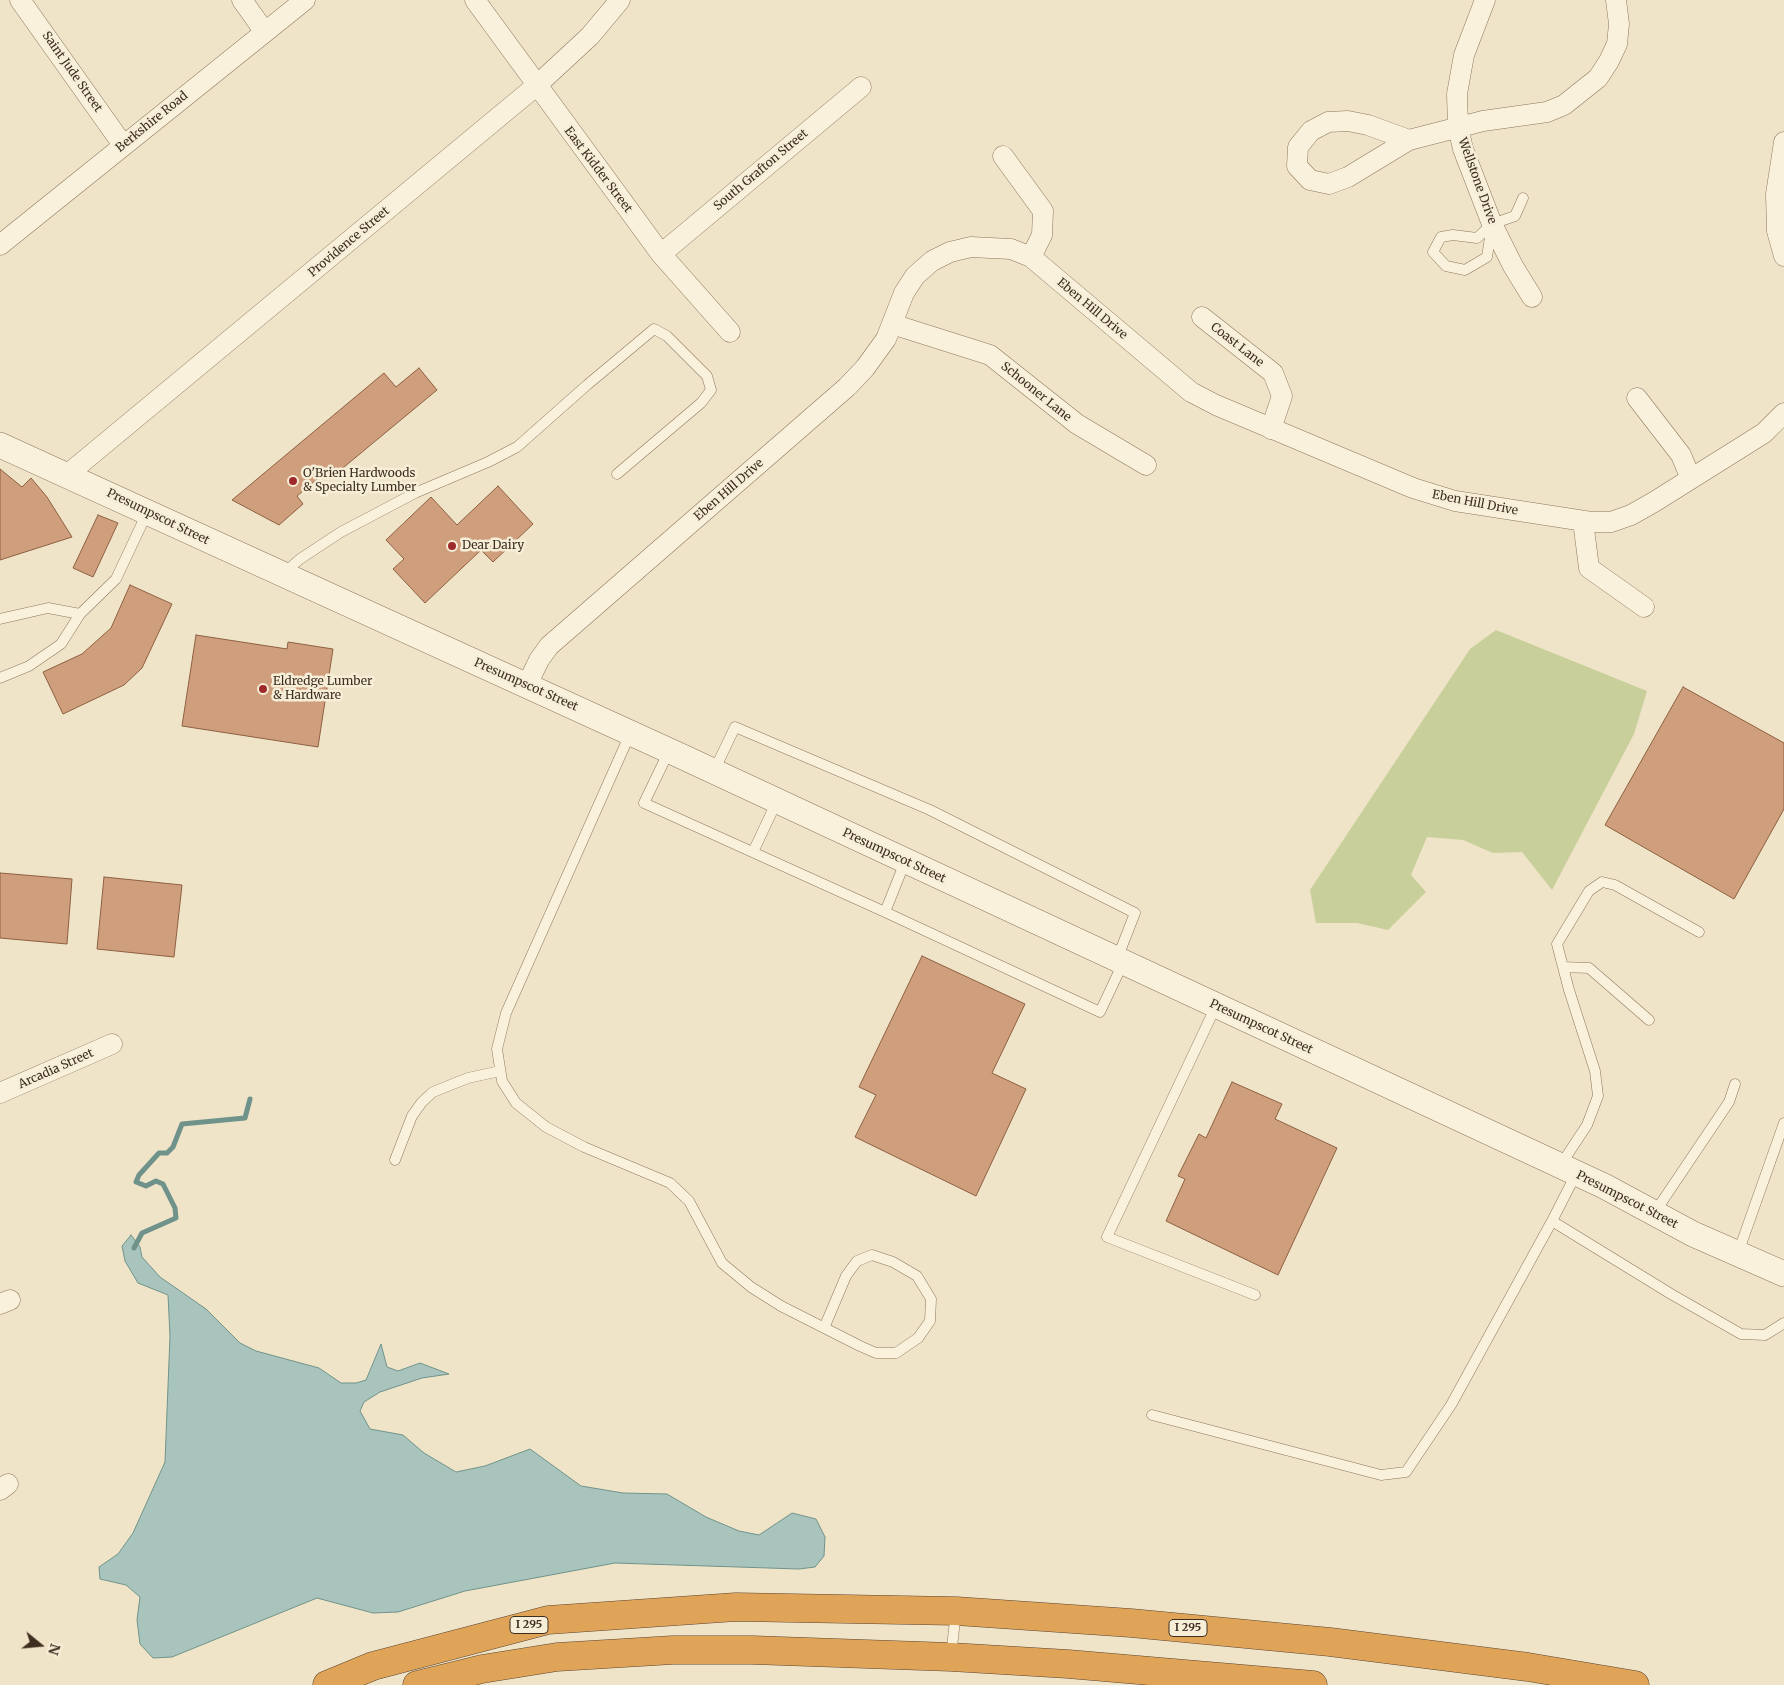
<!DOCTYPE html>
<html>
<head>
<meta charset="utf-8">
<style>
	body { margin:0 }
	#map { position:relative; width:1784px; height:1685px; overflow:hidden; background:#f0e4c8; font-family:Merriweather,serif }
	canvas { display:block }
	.north { position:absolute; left:15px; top:1620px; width:50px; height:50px; -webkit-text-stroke:4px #f7eed8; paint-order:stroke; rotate:107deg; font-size:14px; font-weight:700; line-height:20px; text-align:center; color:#3d2e20 }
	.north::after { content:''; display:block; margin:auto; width:18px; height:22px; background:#3d2e20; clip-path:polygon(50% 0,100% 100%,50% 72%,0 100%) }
</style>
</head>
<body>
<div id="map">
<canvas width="1784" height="1685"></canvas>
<div class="north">N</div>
</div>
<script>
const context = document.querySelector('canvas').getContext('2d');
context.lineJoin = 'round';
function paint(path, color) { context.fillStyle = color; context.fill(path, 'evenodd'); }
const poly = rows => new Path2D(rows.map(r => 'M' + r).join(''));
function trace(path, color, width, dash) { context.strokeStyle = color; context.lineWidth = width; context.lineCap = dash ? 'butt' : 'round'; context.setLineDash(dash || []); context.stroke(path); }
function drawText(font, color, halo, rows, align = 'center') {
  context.font = font + ' Merriweather,serif'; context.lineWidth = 5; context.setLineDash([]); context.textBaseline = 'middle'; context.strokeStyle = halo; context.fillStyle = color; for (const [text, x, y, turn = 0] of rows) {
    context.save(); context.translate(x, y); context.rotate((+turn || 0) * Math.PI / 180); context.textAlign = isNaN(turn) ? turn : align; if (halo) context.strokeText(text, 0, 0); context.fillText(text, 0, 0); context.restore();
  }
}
paint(poly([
	[1496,630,1647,691,1634,734,1552,890,1522,852,1493,853,1463,840,1427,837,1411,875,1426,892,1388,930,1357,923,1316,923,1310,890,1470,649]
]), '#c9cf9b');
const water = poly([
	[131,1235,140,1247,142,1257,160,1277,206,1309,240,1343,256,1351,319,1368,341,1383,356,1383,366,1380,381,1344,387,1367,398,1371,420,1363,449,1374,422,1378,380,1392,364,1402,360,1411,370,1429,403,1435,424,1453,456,1472,485,1466,530,1449,581,1486,623,1493,667,1494,706,1517,739,1531,759,1535,792,1513,816,1519,825,1537,824,1556,815,1567,799,1569,615,1563,465,1591,398,1612,373,1613,317,1598,172,1657,153,1658,140,1644,137,1620,140,1597,126,1585,100,1579,99,1567,118,1554,133,1533,165,1462,170,1336,168,1295,138,1283,125,1261,122,1246,131,1235]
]);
paint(water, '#a9c4bc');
trace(water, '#6f938a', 1);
trace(poly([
	[134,1248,142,1233,176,1218,175,1208,163,1184,156,1181,146,1186,136,1182,139,1175,159,1153,167,1153,173,1147,182,1124,245,1118,250,1099]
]), '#6f938a', 5);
const building = poly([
	[419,368,437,390,338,472,333,466,297,496,303,504,279,525,232,500,384,373,396,387,419,368],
	[0,469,22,487,31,478,47,497,72,537,0,560,0,469],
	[498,486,533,524,493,562,481,550,425,603,393,569,404,559,386,540,431,497,457,525,498,486],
	[98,515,118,523,93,577,73,568,98,515],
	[130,585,172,604,142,668,124,685,63,714,43,672,82,654,111,628,130,585],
	[196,635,287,649,288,642,333,649,318,747,182,726,196,635],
	[1683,687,1784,743,1784,809,1734,899,1605,825,1683,687],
	[0,873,72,879,67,944,0,938,0,873],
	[104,877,182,885,174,957,97,949,104,877],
	[922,956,1025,1004,992,1073,1026,1089,976,1196,855,1137,876,1095,859,1087,922,956],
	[1232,1082,1282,1104,1275,1119,1337,1148,1278,1275,1166,1221,1185,1179,1178,1176,1199,1134,1206,1138,1232,1082]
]);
paint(building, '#cf9f7d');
trace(building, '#8d5f41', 1);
const service = poly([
	[1492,224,1487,257,1465,270,1446,266,1433,252,1441,237,1453,235,1477,238,1492,224],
	[1492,224,1515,216,1523,198],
	[283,574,300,559,341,532,415,493,488,462,517,447,587,385,654,329,667,336,707,376,711,390,701,403,617,474],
	[0,619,48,608,80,614],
	[0,678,29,666,61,644,80,614,116,579,147,513],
	[630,734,506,1013,497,1049,502,1081,516,1103,546,1127,584,1147,670,1183,689,1201,722,1263,751,1287,781,1306,860,1346,876,1353,896,1353,918,1338,930,1321,931,1299,917,1276,893,1262,872,1255,857,1261,846,1276,824,1328],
	[669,751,644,803,885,912,905,862],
	[714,771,735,727,930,810,1135,913,1117,959],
	[753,852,777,801],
	[885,912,1100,1012,1123,963],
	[1563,967,1589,968,1649,1020],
	[1216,1006,1107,1237,1255,1295],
	[395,1160,412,1116,422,1102,433,1092,468,1078,500,1071],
	[1560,1166,1587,1125,1598,1096,1595,1071,1569,990,1557,944,1589,891,1602,882,1615,885,1699,932],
	[1576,1174,1552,1221,1671,1294,1741,1334,1765,1335,1784,1323],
	[1655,1212,1729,1102,1735,1084],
	[1738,1253,1784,1123],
	[1152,1415,1381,1475,1406,1472,1451,1405,1552,1221],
	[951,1656,956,1611]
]);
const minor = poly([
	[20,0,123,145],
	[242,0,264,31],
	[475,0,661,254,730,332],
	[1485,0,1464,55,1457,94,1458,127,1463,149,1492,224,1513,266,1532,297],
	[1348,121,1368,125,1409,140,1348,177,1329,184,1310,180,1297,166,1298,147,1311,131,1328,122,1348,121],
	[1409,140,1483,121,1547,112,1564,105,1598,78,1609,61,1617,44,1619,24,1616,0],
	[1784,142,1776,194,1777,231,1784,256],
	[1003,156,1043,211,1042,235,1031,257],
	[0,245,305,0],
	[661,254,861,87],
	[1202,317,1273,373,1282,396,1271,429],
	[892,324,990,355,1077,424,1146,465],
	[1637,398,1681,455,1691,479],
	[68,474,536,86,590,36,620,0],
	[1583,521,1589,568,1644,607],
	[527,685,539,660,549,646,847,387,865,368,886,339,904,293,915,276,932,261,950,252,971,247,1011,249,1031,257,1191,392,1216,405,1413,488,1455,501,1591,522,1611,522,1631,515,1654,502,1764,433,1784,413],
	[0,1093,112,1044],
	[0,1304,10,1300],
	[0,1490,8,1484]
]);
const tertiary = poly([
	[0,445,683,757,1604,1186,1693,1234,1784,1274]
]);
const motorway = poly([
	[327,1685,373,1666,548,1620,736,1607,956,1611,1131,1623,1330,1642,1528,1667,1635,1685],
	[417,1685,482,1669,557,1657,673,1650,752,1650,951,1657,1068,1664,1313,1685]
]);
trace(service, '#8d765c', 11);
trace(minor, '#8d765c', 21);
trace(tertiary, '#8d765c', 26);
trace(motorway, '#5b4430', 29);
trace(service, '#faf1dc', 10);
trace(minor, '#faf1dc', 20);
trace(tertiary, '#faf1dc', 25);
trace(motorway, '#e0a458', 28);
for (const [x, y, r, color] of [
	[293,481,5,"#9e2a2b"],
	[452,546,5,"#9e2a2b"],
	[263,689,5,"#9e2a2b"]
]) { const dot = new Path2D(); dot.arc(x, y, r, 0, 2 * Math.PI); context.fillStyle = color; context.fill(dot); trace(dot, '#f7eed8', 2); }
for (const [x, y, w] of [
	[529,1625,38],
	[1188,1628,38]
]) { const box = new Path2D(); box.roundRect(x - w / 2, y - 8.5, w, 17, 4); context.fillStyle = '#f7eed8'; context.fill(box); trace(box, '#3d2e20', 1); }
drawText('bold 11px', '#3d2e20', null, [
	["I 295",529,1625],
	["I 295",1188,1628]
]);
drawText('12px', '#3d2e20', '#f7eed8', [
	["Saint Jude Street",72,72,55],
	["Berkshire Road",152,122,-39],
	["East Kidder Street",598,170,53],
	["South Grafton Street",761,170,-40],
	["Wellstone Drive",1477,181,70],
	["Providence Street",349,242,-40],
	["Eben Hill Drive",1092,309,40],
	["Coast Lane",1237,345,38],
	["Schooner Lane",1036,392,39],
	["Eben Hill Drive",729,490,-41],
	["Eben Hill Drive",1475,503,11],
	["Presumpscot Street",158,517,26],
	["Presumpscot Street",526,685,24],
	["Presumpscot Street",894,856,25],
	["Presumpscot Street",1261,1027,25],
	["Arcadia Street",56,1069,-24],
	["Presumpscot Street",1627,1200,27]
]);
drawText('12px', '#3d2e20', '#f7eed8', [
	["O'Brien Hardwoods",303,474],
	["& Specialty Lumber",303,488],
	["Dear Dairy",462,546],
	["Eldredge Lumber",273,682],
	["& Hardware",273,696]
], 'left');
</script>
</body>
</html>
